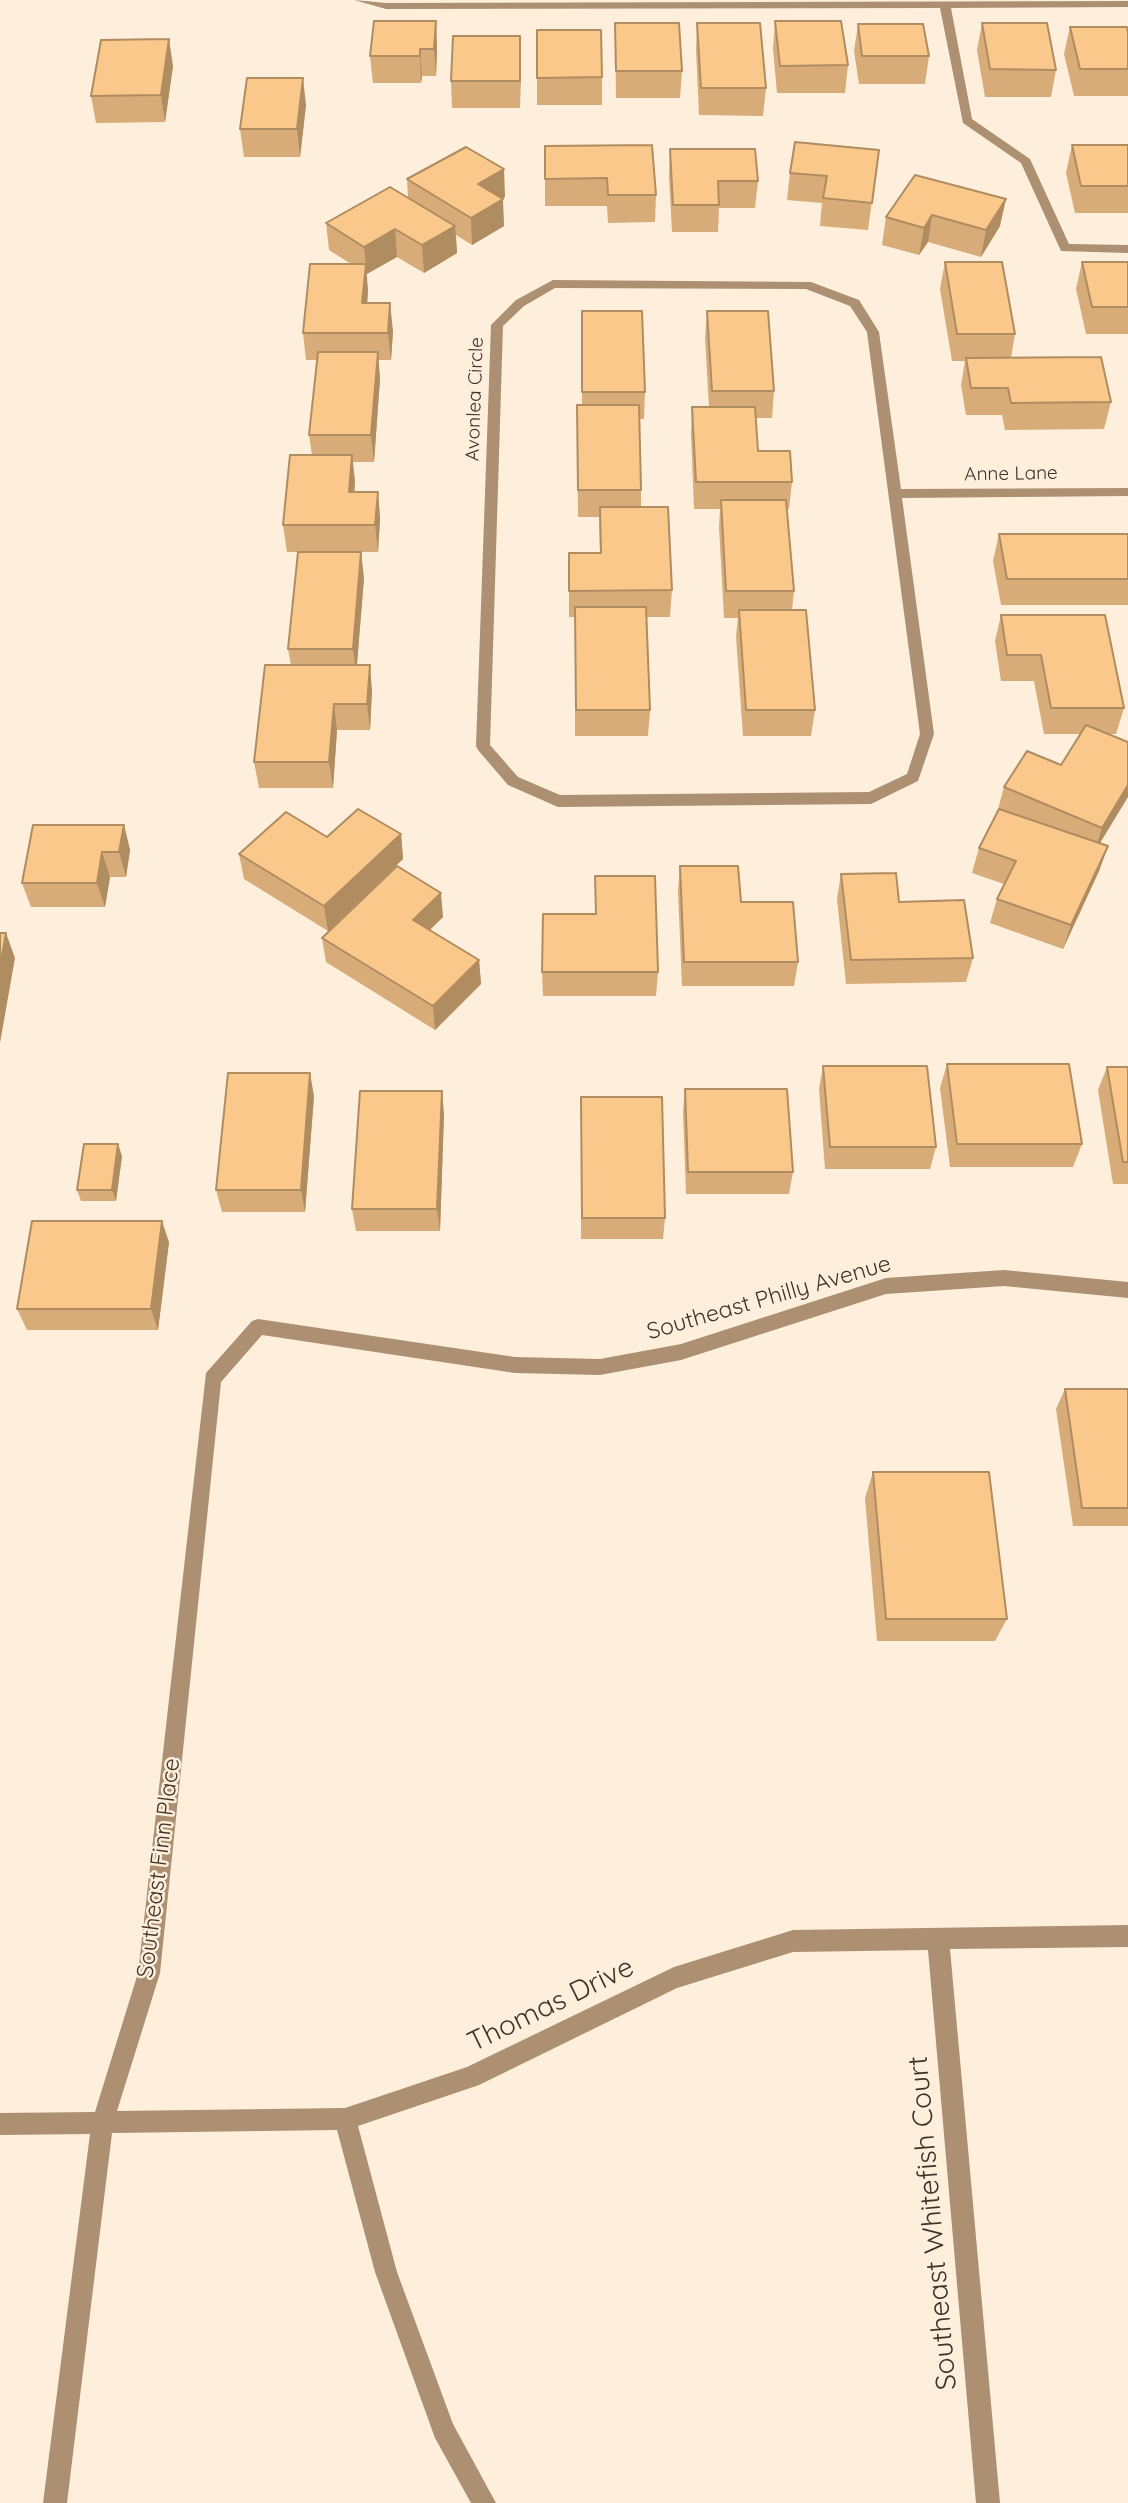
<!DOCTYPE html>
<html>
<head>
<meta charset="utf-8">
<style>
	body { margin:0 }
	canvas { display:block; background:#feeedc }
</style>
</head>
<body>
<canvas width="1128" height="2503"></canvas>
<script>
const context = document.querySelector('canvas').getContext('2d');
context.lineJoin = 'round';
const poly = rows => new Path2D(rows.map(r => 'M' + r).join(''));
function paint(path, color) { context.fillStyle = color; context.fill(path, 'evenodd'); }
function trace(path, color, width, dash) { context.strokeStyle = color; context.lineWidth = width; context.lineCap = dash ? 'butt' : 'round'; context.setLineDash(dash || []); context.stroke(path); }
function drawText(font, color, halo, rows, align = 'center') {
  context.font = font + ' Quicksand,sans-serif'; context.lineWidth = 5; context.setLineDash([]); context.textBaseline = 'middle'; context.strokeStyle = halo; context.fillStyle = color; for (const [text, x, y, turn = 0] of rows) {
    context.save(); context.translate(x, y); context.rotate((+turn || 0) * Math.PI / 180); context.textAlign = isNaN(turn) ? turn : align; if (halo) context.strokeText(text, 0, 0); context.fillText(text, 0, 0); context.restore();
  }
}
paint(poly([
	[354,0,386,3,1128,1,1128,7,951,8,972,119,1030,159,1069,244,1128,245,1128,253,1061,251,1021,163,963,123,940,8,386,9,354,0],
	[553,280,811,282,859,300,879,332,901,489,1128,488,1128,496,902,498,934,734,918,781,871,804,558,807,508,785,478,750,476,746,491,325,516,300,553,280],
	[555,288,806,289,850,306,867,332,920,734,907,774,869,792,560,795,518,777,490,745,503,326,524,306,555,288],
	[1004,1270,1128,1282,1128,1298,1004,1286,886,1294,681,1360,600,1375,515,1373,262,1335,221,1382,160,1973,117,2111,345,2108,467,2067,674,1967,793,1930,1128,1925,1128,1947,950,1949,1000,2503,976,2503,928,1950,793,1952,677,1988,479,2085,358,2126,397,2272,453,2424,496,2503,471,2503,435,2438,375,2272,337,2130,112,2133,67,2503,43,2503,90,2134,0,2135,0,2113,95,2112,138,1973,206,1373,252,1321,258,1319,515,1357,600,1359,681,1344,886,1278,1004,1270]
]), '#ac9071');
paint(poly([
	[436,21,437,48,436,76,422,76,421,83,373,83,370,56],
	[775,21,848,65,845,93,777,93,773,49],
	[615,23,682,71,680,98,616,98],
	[697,23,766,88,763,116,699,115,696,50],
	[982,23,1056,70,1051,97,985,97,977,50],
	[858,24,929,56,925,84,859,84,854,51],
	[1070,27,1128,32,1128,96,1074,96,1064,54],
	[537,30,602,77,602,105,537,105],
	[520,36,520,108,452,108,451,81],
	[173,66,165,122,96,123,91,96],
	[306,105,300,157,244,157,240,129],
	[1072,145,1128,145,1128,213,1075,213,1066,173],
	[545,146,656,195,655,222,608,223,607,206,545,206],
	[670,149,758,181,755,208,719,208,718,232,672,232,669,176],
	[879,150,868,230,820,226,822,203,787,200,790,173],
	[915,175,1000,226,981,257,928,242,919,255,882,245,886,217],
	[407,179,505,197,502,198,504,226,472,245,456,235,457,253,424,273,397,257,366,274,368,291,367,303,393,331,391,360,378,360,380,379,374,462,353,462,355,482,354,492,378,492,380,519,378,552,287,552,283,525,312,455,309,435,317,360,306,360,303,333,351,264,329,250,326,223,408,198],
	[945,262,1015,334,1011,358,1111,402,1104,429,1005,430,1002,415,966,415,961,385,965,361,952,361,940,289],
	[1082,262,1128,262,1128,334,1086,334,1076,289],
	[582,311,645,392,644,419,639,419,641,490,641,507,672,590,670,617,647,617,650,710,648,736,575,736,575,617,569,617,569,553,600,553,599,517,578,517,577,405,582,405],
	[707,311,774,391,772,418,755,418,758,451,792,482,789,509,787,509,794,591,792,610,815,710,811,736,743,736,736,636,738,618,724,618,719,527,720,509,694,509,691,434,692,407,709,407,705,338],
	[999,534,1128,534,1128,605,1001,605,993,561],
	[364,578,357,665,372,691,370,730,337,730,333,788,259,788,254,762,291,665,288,649],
	[1001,615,1124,708,1116,734,1107,734,1128,742,1100,843,1108,846,1099,871,1063,949,990,923,997,899,1004,884,972,873,979,848,997,813,1004,787,1061,765,1081,734,1044,734,1034,681,1001,681,995,641],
	[124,825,130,850,126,877,110,877,105,907,31,907,22,883],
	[401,834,403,859,328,931,244,879,239,854],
	[680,866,741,902,798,962,794,986,682,986,678,891],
	[841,874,899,902,973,958,966,982,846,984,837,899],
	[595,876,658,972,656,996,543,996,542,972,595,914],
	[443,917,430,930,479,960,481,984,435,1030,326,962,322,938],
	[947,1064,1082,1144,1073,1167,950,1167,940,1088],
	[823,1066,936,1147,930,1169,825,1169,819,1089],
	[1107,1067,1128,1067,1128,1184,1113,1184,1098,1090],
	[685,1089,793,1172,789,1194,686,1194,683,1112],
	[314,1096,305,1212,222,1212,216,1190],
	[581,1097,665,1218,663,1239,581,1239],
	[444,1114,440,1231,356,1231,352,1209],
	[122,1156,116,1201,81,1201,77,1190],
	[169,1242,158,1330,27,1330,17,1309],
	[1065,1389,1128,1389,1128,1526,1073,1526,1056,1409],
	[873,1472,1007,1619,995,1641,877,1641,865,1498]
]), '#d8ac78');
paint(poly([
	[436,21,437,48,436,76,434,49],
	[520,36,521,63,520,108],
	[169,39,173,66,165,122,161,95],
	[420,49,422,76,421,83,420,56],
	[303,78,306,105,300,157,297,129],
	[504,169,505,197,479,212,478,184],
	[503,199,504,226,472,245,471,218],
	[1006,199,1000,226,981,257,986,230],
	[932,215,928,242,919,255,924,228],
	[455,226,457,253,424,273,422,245],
	[395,229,397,257,367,274,364,247],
	[366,264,368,291,365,331,362,303],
	[390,303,393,331,391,360,388,333],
	[378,352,380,379,374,462,371,435],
	[352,455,355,482,352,519,349,492],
	[378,492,380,519,378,552,375,525],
	[361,552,364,578,356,675,353,649],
	[370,665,372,691,370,730,367,704],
	[334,704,337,730,333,788,329,762],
	[1128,785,1128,797,1094,853,1102,828],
	[124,825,130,850,126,877,119,852],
	[401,834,403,859,328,931,324,906],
	[1108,846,1099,871,1063,949,1071,925],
	[102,852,110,877,105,907,97,883],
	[441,893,443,917,415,944,413,920],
	[6,933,15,958,0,1043,0,968],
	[479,960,481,984,435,1030,433,1006],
	[310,1073,314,1096,305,1212,301,1190],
	[442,1091,444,1114,440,1231,437,1209],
	[118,1144,122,1156,116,1201,112,1190],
	[162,1221,169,1242,158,1330,151,1309]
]), '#b08c61');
const building = poly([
	[374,21,436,21,434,49,420,49,420,56,370,56,374,21],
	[775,21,841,21,848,65,780,66,775,21],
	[615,23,679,23,682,71,616,71,615,23],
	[697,23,760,23,766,88,701,88,697,23],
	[982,23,1047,23,1056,70,990,69,982,23],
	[858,24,923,24,929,56,862,56,858,24],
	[1070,27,1127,27,1128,32,1128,69,1080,69,1070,27],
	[537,30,601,30,602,77,537,78,537,30],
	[453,36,520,36,520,81,451,81,453,36],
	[169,39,161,95,91,96,101,40,169,39],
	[247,78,303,78,297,129,240,129,247,78],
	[795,142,879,150,872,203,823,198,827,176,790,173,795,142],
	[652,145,656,195,608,195,607,178,545,179,545,146,652,145],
	[1072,145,1128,145,1128,186,1081,186,1072,145],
	[466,147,504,169,478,184,503,199,471,218,407,179,466,147],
	[670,149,755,149,758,181,718,181,719,205,673,205,670,149],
	[915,175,1006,199,986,230,932,215,924,228,886,217,915,175],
	[390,187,455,226,422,245,395,229,364,247,326,223,390,187],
	[945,262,1002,262,1015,334,957,334,945,262],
	[1082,262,1128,262,1128,307,1092,307,1082,262],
	[310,264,366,264,362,303,390,303,388,333,303,333,310,264],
	[582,311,642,311,645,392,582,392,582,311],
	[707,311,768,311,774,391,712,391,707,311],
	[318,352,378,352,371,435,309,435,318,352],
	[1101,357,1111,402,1011,403,1008,388,971,388,966,358,1101,357],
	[577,405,639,405,641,490,578,490,577,405],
	[692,407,755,407,758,451,790,451,792,482,696,482,692,407],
	[290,455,352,455,349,492,378,492,375,525,283,525,290,455],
	[721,500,786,500,794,591,726,591,721,500],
	[600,507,668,507,672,590,569,591,569,553,601,553,600,507],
	[999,534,1128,534,1128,579,1007,579,999,534],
	[298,552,361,552,353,649,288,649,298,552],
	[575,607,646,607,650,710,576,710,575,607],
	[739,610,806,610,815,710,746,710,739,610],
	[1001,615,1105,615,1124,708,1051,708,1041,655,1007,655,1001,615],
	[265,665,370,665,367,704,334,704,329,762,254,762,265,665],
	[1086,725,1128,742,1128,785,1102,828,1004,787,1027,751,1061,765,1086,725],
	[358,809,401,834,324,906,239,854,286,812,327,837,358,809],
	[999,809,1108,846,1071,925,997,899,1016,861,979,848,999,809],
	[33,825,124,825,119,852,102,852,97,883,22,883,33,825],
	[397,866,441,893,413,920,479,960,433,1006,322,938,397,866],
	[680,866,738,866,741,902,793,902,798,962,684,962,680,866],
	[896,873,899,902,964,900,973,958,851,960,841,874,896,873],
	[595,876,655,876,658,972,542,972,543,914,596,914,595,876],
	[0,933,6,933,0,968,0,933],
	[947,1064,1069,1064,1082,1144,957,1144,947,1064],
	[823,1066,927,1066,936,1147,830,1147,823,1066],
	[1107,1067,1128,1067,1128,1162,1123,1162,1107,1067],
	[228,1073,310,1073,301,1190,216,1190,228,1073],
	[685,1089,787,1089,793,1172,688,1172,685,1089],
	[360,1091,442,1091,437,1209,352,1209,360,1091],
	[581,1097,662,1097,665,1218,582,1218,581,1097],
	[84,1144,118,1144,112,1190,77,1190,84,1144],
	[32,1221,162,1221,151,1309,17,1309,32,1221],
	[1065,1389,1128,1389,1128,1508,1082,1508,1065,1389],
	[873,1472,989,1472,1007,1619,886,1619,873,1472]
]);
paint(building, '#fbc88b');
trace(building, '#b08c61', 2);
drawText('19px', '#3f3428', '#feeedc', [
	["Avonlea Circle",475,399,-88],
	["Anne Lane",1011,474,-1]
]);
drawText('23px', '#3f3428', '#feeedc', [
	["Southeast Philly Avenue",769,1298,-16],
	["Southeast Finn Place",159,1868,-83]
]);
drawText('28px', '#3f3428', '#feeedc', [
	["Thomas Drive",551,2005,-26],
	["Southeast Whitefish Court",933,2223,-95]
]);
</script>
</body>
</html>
